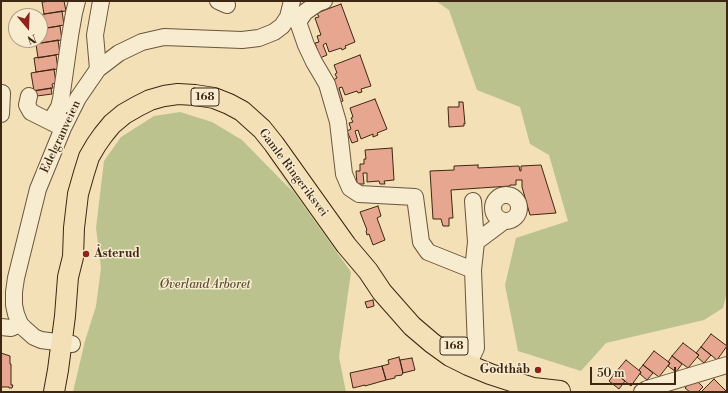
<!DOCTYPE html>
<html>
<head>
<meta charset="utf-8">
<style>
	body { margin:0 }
	#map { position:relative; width:728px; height:393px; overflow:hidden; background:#f3e0b7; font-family:"Libre Bodoni",serif }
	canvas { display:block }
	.frame { position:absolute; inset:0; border:2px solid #3e2712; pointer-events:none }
	.north { position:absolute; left:8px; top:8px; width:40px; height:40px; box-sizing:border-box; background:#f7ebd0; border:1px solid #ad9d84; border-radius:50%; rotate:161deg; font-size:11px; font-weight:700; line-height:16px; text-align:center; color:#3e2712 }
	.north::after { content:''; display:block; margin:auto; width:14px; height:18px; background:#8f2418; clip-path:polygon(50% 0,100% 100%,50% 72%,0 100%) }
	.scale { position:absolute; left:590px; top:367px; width:86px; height:18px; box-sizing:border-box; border:2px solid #3e2712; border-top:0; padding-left:5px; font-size:12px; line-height:14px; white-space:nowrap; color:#3e2712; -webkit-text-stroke:3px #f7ebd0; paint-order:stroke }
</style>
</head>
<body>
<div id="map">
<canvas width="728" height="393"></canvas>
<div class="frame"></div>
<div class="north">N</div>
<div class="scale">50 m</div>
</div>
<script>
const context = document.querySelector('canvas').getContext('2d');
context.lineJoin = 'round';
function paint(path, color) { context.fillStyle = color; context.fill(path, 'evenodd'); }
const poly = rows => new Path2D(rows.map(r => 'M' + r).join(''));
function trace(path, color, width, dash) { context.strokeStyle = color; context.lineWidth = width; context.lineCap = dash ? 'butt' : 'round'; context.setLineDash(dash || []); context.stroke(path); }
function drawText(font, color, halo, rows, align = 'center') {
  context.font = font + ' "Libre Bodoni",serif'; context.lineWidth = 3; context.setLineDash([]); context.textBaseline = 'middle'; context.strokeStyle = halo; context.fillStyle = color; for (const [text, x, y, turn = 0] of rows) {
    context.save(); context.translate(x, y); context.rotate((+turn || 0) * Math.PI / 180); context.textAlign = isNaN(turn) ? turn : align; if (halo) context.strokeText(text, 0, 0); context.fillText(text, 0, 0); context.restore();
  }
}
paint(poly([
	[436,1,727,1,727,292,723,308,704,320,606,343,581,371,518,351,505,285,516,238,568,221,549,155,530,144,520,107,477,90,449,10],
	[180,112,212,122,242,140,293,192,266,153,351,272,339,357,346,392,73,392,85,341,96,306,101,268,96,228,104,161,121,137,154,116]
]), '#bbc28e');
const building = poly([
	[51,1,64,1,66,11,44,14,42,2,51,1],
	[341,4,355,42,345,46,346,48,342,50,341,48,329,52,326,43,323,45,327,55,320,58,315,43,319,42,317,36,321,35,315,18,319,17,317,13,341,4],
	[62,11,64,25,41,29,39,15,62,11],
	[60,26,62,40,40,43,40,29,60,26],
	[58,40,60,54,38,58,36,44,58,40],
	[56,55,58,69,36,72,34,58,56,55],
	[360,55,371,86,361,89,362,92,358,93,357,91,345,95,342,87,339,88,343,101,339,103,333,80,337,78,335,74,337,73,334,65,360,55],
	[54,69,56,83,52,84,53,88,34,91,31,73,54,69],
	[51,88,52,94,37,96,36,93,32,91,51,88],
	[375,99,387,129,377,133,378,135,373,137,373,134,361,139,358,130,355,131,358,141,352,143,347,131,351,129,349,123,353,122,351,118,353,117,350,108,375,99],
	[459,102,463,102,465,124,464,123,464,126,449,127,448,107,459,107,459,102],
	[392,148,394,180,384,181,385,184,380,184,379,181,367,182,367,173,363,173,364,184,357,184,356,171,360,171,360,164,364,164,364,159,366,159,365,150,392,148],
	[478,165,478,168,519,166,520,171,521,171,521,166,541,165,556,213,530,215,522,187,522,180,516,180,516,185,510,185,510,186,451,190,453,218,449,218,449,226,443,226,441,219,433,219,430,171,454,170,454,166,478,165],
	[378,206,381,216,377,218,385,240,373,245,369,234,367,235,366,231,367,230,360,212,378,206],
	[373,300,374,306,367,308,365,302,373,300],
	[711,334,727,346,717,360,701,347,711,334],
	[683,343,699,355,688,368,672,356,683,343],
	[701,347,711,355,704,363,697,357,699,355,696,353,701,347],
	[654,351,670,363,659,377,643,365,654,351],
	[1,353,10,356,10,364,11,364,11,385,13,385,12,388,9,388,9,387,1,387,1,353],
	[672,356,682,364,676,372,668,366,670,363,668,362,672,356],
	[399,357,403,373,402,374,402,375,395,376,395,378,386,380,382,366,389,364,388,360,399,357],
	[412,358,415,370,403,373,400,360,412,358],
	[626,360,641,372,631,386,615,373,626,360],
	[643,365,653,373,647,380,640,374,641,372,639,370,643,365],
	[382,366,386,380,365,386,365,385,353,388,350,373,382,366],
	[615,373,625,381,619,389,609,381,615,373],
	[694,378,703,387,698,392,690,392,685,388,694,378],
	[714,379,726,391,725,392,701,392,714,379]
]);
paint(building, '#e6a68f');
trace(building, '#3e2712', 1);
const minor = poly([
	[218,1,227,5],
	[290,17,298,22,305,12,318,3,324,1],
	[298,22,306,45,314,62,327,84,338,122,344,174,350,188,359,194,415,197,421,242,428,252,473,270],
	[98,69,95,35,101,1],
	[29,96,27,105,31,112,61,127],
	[1,114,2,93],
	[53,123,53,117,59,107,61,99,70,36,74,13,77,1],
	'493 208a13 13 0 1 1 26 0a13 13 0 1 1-26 0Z',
	[476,242,504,221],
	[1,327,11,328,20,324],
	[72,344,41,340,34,337,25,329,20,324,16,314,14,305,14,292,16,278,38,189,63,128,78,98,98,69,119,53,142,42,164,37,242,40,259,38,274,32,282,26,288,17,292,1],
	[468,365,476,348,473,270,476,242,473,201],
	[642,392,647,389,727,365]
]);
const major = poly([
	[54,392,58,370,65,316,68,277,73,257,74,228,78,194,84,173,89,157,96,145,103,135,112,124,124,114,138,106,150,100,164,96,178,94,195,95,214,98,229,104,242,111,262,129,274,144,346,245,368,271,382,292,412,326,432,343,450,356,468,365,490,374,533,388,560,391]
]);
trace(minor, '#6b553b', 18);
trace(major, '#3e2712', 22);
trace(minor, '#f7ebd0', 16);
trace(major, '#f3e0b7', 20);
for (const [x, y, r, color] of [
	[86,254,4,"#8f2418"],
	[538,370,4,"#8f2418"]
]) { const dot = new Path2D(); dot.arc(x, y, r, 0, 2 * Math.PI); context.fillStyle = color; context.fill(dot); trace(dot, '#f7ebd0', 1.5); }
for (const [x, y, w] of [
	[205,97,28],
	[454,346,28]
]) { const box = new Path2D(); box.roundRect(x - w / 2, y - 9, w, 18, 3); context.fillStyle = '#f7ebd0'; context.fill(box); trace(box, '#3e2712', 1); }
drawText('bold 11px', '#3e2712', null, [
	["168",205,97],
	["168",454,346]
]);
drawText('12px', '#3e2712', '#f7ebd0', [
	["Edelgranveien",61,137,-65],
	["Gamle Ringeriksvei",293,173,53]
]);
drawText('bold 12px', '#3e2712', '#f7ebd0', [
	["Åsterud",94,254],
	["Godthåb",530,370,"right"]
], 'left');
drawText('italic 12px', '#5d4e31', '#f7ebd0', [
	["Øverland Arboret",205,285]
]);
</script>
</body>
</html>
